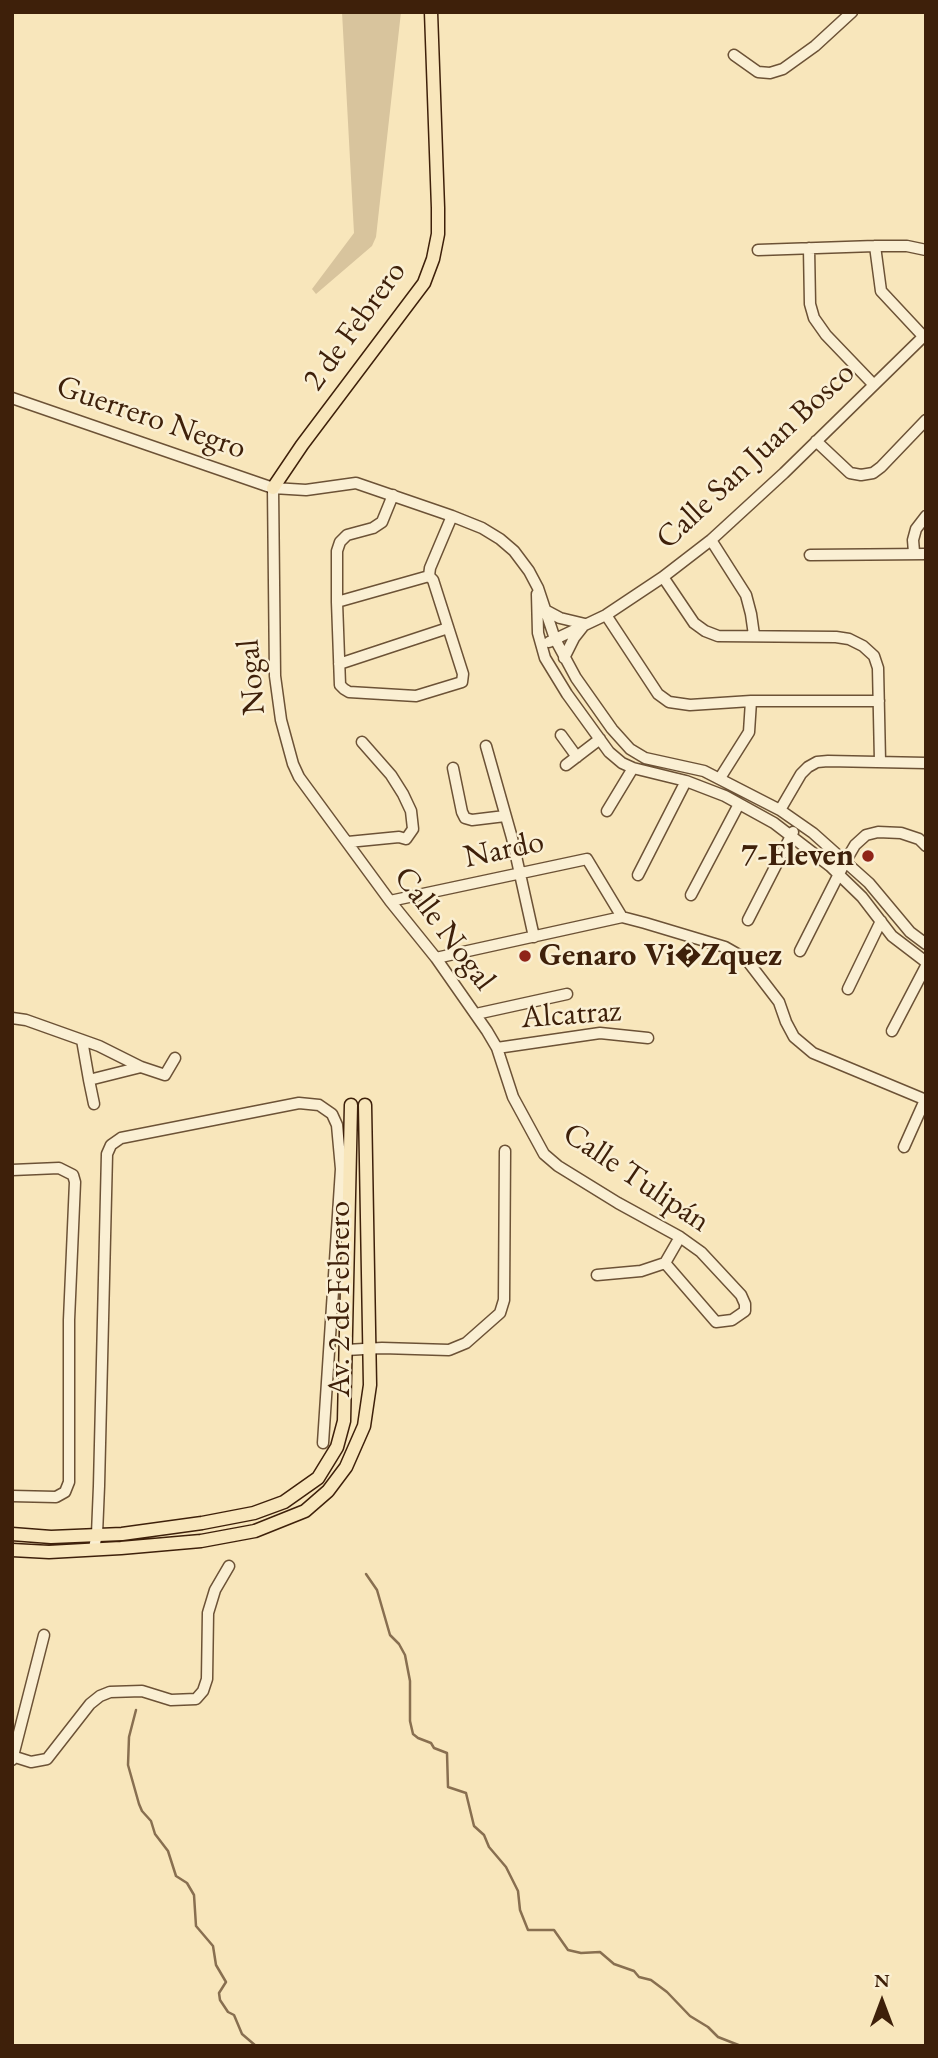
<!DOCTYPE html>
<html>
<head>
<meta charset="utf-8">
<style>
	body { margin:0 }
	#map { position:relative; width:938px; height:2058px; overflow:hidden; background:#f8e6bb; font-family:"EB Garamond",serif }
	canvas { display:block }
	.frame { position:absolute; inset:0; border:14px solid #3e200a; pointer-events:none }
	.north { position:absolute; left:847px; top:1967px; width:70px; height:70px; -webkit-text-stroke:5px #faefd3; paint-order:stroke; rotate:0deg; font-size:19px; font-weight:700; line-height:28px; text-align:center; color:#3e200a }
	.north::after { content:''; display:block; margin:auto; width:24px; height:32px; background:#3e200a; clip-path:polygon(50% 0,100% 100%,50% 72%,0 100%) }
</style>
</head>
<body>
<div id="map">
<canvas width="938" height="2058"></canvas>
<div class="frame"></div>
<div class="north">N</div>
</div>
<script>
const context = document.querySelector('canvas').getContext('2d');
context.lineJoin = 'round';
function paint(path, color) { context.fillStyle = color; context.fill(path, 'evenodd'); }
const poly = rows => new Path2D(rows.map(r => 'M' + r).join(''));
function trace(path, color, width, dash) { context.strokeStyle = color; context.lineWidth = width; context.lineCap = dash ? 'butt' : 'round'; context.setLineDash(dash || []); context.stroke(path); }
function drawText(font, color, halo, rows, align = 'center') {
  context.font = font + ' "EB Garamond",serif'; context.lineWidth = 5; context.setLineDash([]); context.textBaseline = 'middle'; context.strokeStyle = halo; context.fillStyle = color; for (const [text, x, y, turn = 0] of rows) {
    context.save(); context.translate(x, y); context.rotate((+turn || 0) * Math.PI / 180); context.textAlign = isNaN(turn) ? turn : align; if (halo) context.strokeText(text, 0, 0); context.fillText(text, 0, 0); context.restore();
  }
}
paint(poly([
	[342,12,401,12,376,237,372,246,316,294,312,289,354,233]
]), '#d8c49d');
trace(poly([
	[366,1574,377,1590,390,1635,399,1644,405,1655,410,1681,410,1721,413,1734,418,1738,431,1743,434,1748,447,1753,448,1787,466,1793,474,1826,484,1835,489,1847,506,1867,518,1891,520,1910,528,1930,554,1930,568,1950,581,1953,600,1952,614,1964,634,1971,639,1977,651,1980,667,1992,690,2016,708,2027,718,2037,741,2046],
	[136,1710,129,1737,128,1765,139,1804,142,1811,151,1821,155,1834,168,1851,176,1876,187,1883,194,1895,196,1926,213,1946,216,1965,226,1982,219,1993,220,2000,228,2012,234,2015,242,2034,256,2046]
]), '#886f50', 2.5);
const minor = poly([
	[734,55,758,72,770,73,783,69,815,46,852,12],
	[875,246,881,291,923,336],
	[809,248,810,304,814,318,826,335,873,384],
	[758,250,875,246,907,246,926,250],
	[12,398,273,488,306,490,356,483,452,516,482,528,500,539,514,551,529,571,538,588,555,639,576,678,612,729,630,749,645,758,704,771,780,810,813,833,869,883,910,932,926,944],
	[816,441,850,473,861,475,873,473,881,467,926,420],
	[273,488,275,676,281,720,293,764,299,777,390,901,436,958,487,1031,497,1048,513,1097,544,1154,558,1166,618,1203,680,1237,701,1252,741,1295,745,1304,745,1311,732,1320,716,1322,665,1263],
	[393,495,382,522,373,528,347,535,340,542,337,551,337,602,340,685,344,689,349,692,416,696,462,682,463,674,433,580,429,576],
	[711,540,746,595,751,614,754,635],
	[914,552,913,540,916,529,926,516],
	[810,555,926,554],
	[429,576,430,568,452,516],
	[663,577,694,623,705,631,718,636,836,637,849,639,863,646,874,656,878,668,880,761],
	[537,594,538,633,545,658,567,694,609,752,622,763,633,768,686,781,725,796,774,823,830,866,862,897,892,936,926,962],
	[337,602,429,576],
	[545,610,560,618,585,624,574,638,564,658],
	[606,615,658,694,669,702,690,705,751,701,879,701],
	[549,642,606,615,663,577,711,540,784,473,926,334],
	[339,664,448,628],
	[561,735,577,757],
	[486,746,512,838,534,937],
	[566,765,600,739],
	[453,768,462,812,465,818,472,820,505,816],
	[720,778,749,732,751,701],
	[780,810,801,774,808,767,817,762,828,761,926,763],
	[607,811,633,768],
	[348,842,399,837,406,839,413,829,411,811,403,794,391,775,362,742],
	[638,875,686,781],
	[691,895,739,804],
	[390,901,587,859,622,917],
	[748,920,793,832],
	[800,951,845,862,855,845,866,835,878,832,901,833,919,839,926,846],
	[436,958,622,917,645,923,725,947,746,959,779,1002,786,1022,794,1037,813,1053,926,1100],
	[848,989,881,921],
	[476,1014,567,994],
	[12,1018,26,1020,99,1046,141,1067,165,1075,175,1058],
	[892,1031,926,966],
	[82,1040,89,1080,141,1067],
	[497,1048,600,1033,648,1038],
	[89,1080,94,1104],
	[904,1147,925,1100],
	[12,1170,59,1168,73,1175,75,1182,69,1320,69,1482,65,1492,56,1497,12,1496],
	[597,1275,641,1271,665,1263,680,1237],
	[346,1350,382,1348,449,1350,466,1343,500,1313,504,1300,505,1151],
	[94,1548,97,1534,99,1486,107,1154,111,1145,121,1138,299,1103,319,1105,332,1114,337,1125,341,1169,323,1443],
	[12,1756,31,1762,47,1759,90,1704,100,1696,110,1692,142,1691,171,1700,196,1699,203,1691,207,1679,208,1613,215,1590,229,1566],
	[12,1760,44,1635]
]);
const major = poly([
	[273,488,302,445,424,283,433,259,438,234,438,208,431,12],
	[12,1534,51,1537,122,1534,202,1523,254,1513,284,1502,318,1478,337,1447,344,1421,351,1105],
	[12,1550,49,1552,121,1548,201,1541,255,1531,305,1511,328,1491,346,1467,364,1426,370,1385,365,1105]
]);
trace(minor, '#6c5236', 13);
trace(major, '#3e200a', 15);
trace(minor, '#faefd3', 10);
trace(major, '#f8e6bb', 12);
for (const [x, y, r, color] of [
	[868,856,7,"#8f2418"],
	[525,956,7,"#8f2418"]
]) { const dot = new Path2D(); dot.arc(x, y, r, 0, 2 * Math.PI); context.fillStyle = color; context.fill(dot); trace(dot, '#faefd3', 2.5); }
drawText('32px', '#3e200a', '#faefd3', [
	["2 de Febrero",355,326,-54],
	["Guerrero Negro",151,418,19],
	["Calle San Juan Bosco",756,456,-43],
	["Nogal",252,677,-95],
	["Nardo",504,850,-12],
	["Calle Nogal",444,929,53],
	["Alcatraz",571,1015,-4],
	["Calle Tulipán",636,1178,34],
	["Av. 2 de Febrero",340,1299,-90]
]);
drawText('bold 32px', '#3e200a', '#faefd3', [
	["7-Eleven",854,856],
	["Genaro Vi�Zquez",539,956,"left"]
], 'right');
</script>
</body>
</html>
